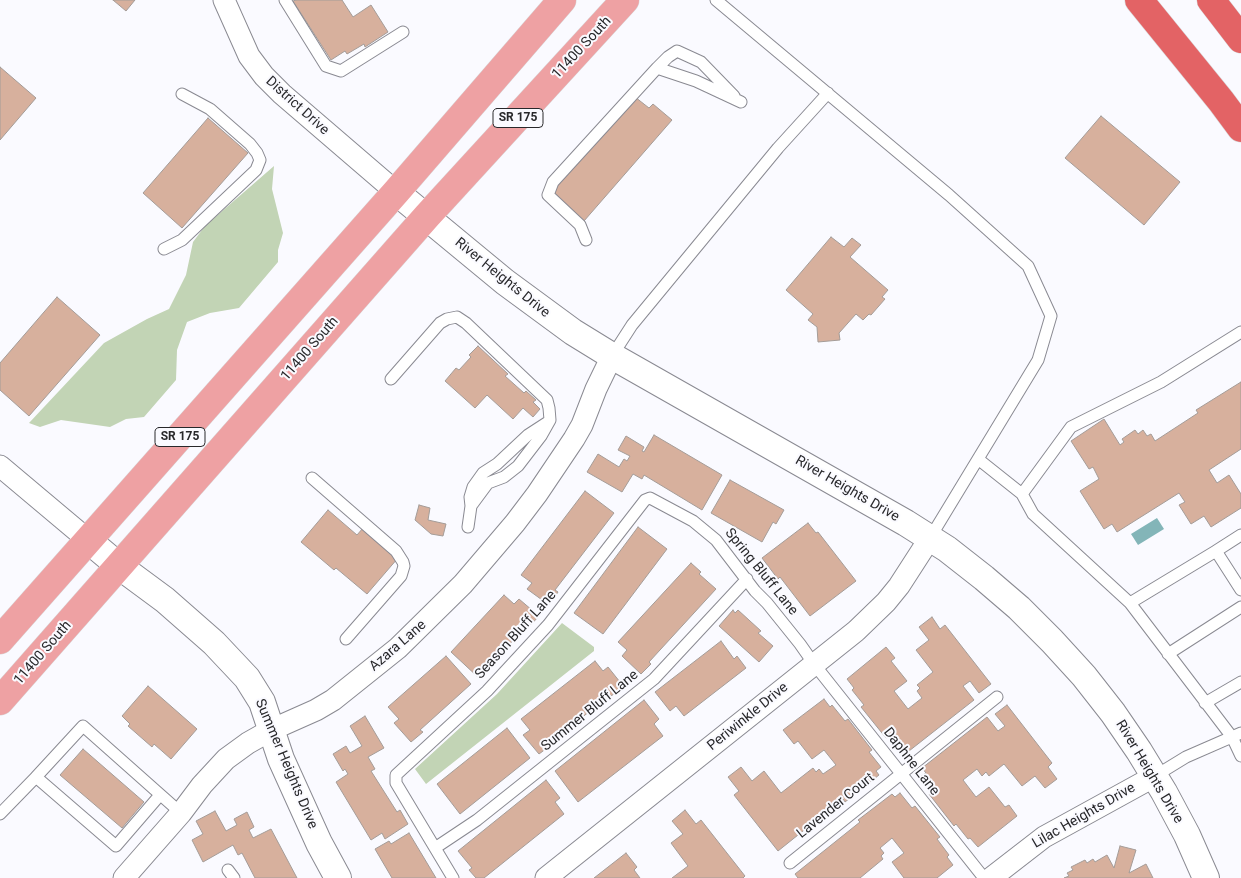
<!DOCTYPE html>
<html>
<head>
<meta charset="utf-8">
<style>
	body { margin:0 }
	canvas { display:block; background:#fafaff }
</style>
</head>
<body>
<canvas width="1241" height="878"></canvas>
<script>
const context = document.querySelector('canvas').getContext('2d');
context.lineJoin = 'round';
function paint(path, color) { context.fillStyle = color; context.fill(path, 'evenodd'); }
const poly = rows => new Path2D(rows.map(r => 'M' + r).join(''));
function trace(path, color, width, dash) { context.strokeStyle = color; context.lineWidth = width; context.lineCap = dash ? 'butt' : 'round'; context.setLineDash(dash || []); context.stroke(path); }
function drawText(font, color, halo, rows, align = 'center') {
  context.font = font + ' Roboto,sans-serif'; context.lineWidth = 4; context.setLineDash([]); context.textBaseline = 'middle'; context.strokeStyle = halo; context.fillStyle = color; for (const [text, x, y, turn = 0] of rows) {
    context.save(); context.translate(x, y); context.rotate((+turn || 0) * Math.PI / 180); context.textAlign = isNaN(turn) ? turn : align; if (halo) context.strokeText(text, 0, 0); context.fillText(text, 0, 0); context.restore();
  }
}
paint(poly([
	[274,166,272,189,283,233,278,250,278,262,239,308,210,313,187,322,177,350,176,380,144,417,126,419,110,427,61,420,40,427,29,423,104,343,147,319,169,309,186,275,193,242,205,226],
	[562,623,594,647,594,651,426,784,415,769,497,694]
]), '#c2d4b5');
paint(poly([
	[1157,518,1164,529,1138,545,1131,534]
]), '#83b5b8');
const building = poly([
	[113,0,135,0,126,11,113,0],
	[296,0,342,0,353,17,371,5,388,32,365,47,364,44,347,54,345,51,331,60,293,1,296,0],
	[0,67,36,98,0,140,0,67],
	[635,97,649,108,653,104,672,120,584,221,550,193,635,97],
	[1101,116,1180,182,1144,225,1065,158,1101,116],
	[208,118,248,153,182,228,143,193,208,118],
	[831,237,844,247,852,238,861,245,850,257,888,290,882,297,885,299,871,315,869,314,863,320,856,314,839,333,840,340,818,342,817,327,808,320,813,314,786,290,831,237],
	[57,297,100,335,29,416,0,390,0,363,57,297],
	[478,346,508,374,505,376,524,393,526,391,536,400,533,402,540,409,533,417,523,408,513,419,487,395,475,408,445,381,456,368,459,370,471,357,469,355,478,346],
	[1241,382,1241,449,1209,470,1217,483,1229,475,1241,494,1241,508,1211,527,1204,516,1191,524,1179,505,1185,502,1179,493,1117,532,1112,524,1104,529,1080,491,1099,479,1093,467,1089,469,1071,441,1104,419,1120,445,1124,442,1122,439,1135,430,1138,434,1143,430,1147,436,1151,434,1155,441,1198,413,1196,410,1241,382],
	[654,435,722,475,702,510,644,475,642,479,633,474,622,492,587,472,598,454,619,467,624,459,627,461,630,456,618,450,626,436,644,447,642,451,644,452,654,435],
	[730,480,784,510,776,524,773,522,762,542,711,513,730,480],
	[585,491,614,513,555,590,558,592,549,605,527,589,532,583,521,575,585,491],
	[419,505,430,508,428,520,446,524,443,536,431,534,415,520,419,505],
	[328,510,357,535,363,528,398,558,367,594,336,568,334,570,301,542,328,510],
	[808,523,816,533,818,532,856,581,810,616,780,577,778,579,762,558,808,523],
	[638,527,667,549,603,634,574,613,638,527],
	[691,563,701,572,699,574,716,589,649,662,651,664,641,674,622,656,627,650,618,642,691,563],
	[504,595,514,604,519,599,539,616,527,629,525,627,479,678,451,652,504,595],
	[733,610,735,613,738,610,761,631,758,633,773,646,759,662,719,626,733,610],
	[932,617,940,629,945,625,991,684,979,693,970,681,963,686,974,700,909,751,906,747,901,751,889,736,886,738,861,707,864,705,852,690,854,688,847,679,886,647,895,658,891,661,907,681,894,691,908,709,922,698,917,691,920,688,917,685,933,672,916,650,929,640,919,627,932,617],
	[721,641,734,659,737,656,746,668,684,716,676,706,670,711,655,692,721,641],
	[446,656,471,684,420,730,423,732,411,742,394,723,399,719,388,707,446,656],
	[595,661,603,671,608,667,624,687,611,696,610,695,550,743,551,745,539,754,523,735,530,730,521,719,595,661],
	[148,686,197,729,171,759,154,744,152,747,128,726,130,724,122,716,148,686],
	[824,699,830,707,832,705,845,721,848,719,872,750,869,752,881,767,876,771,879,775,845,802,843,799,778,851,734,795,739,791,728,777,741,767,752,781,764,771,781,793,813,768,816,772,819,769,823,774,836,765,824,750,812,759,798,741,794,744,783,730,824,699],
	[644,700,659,719,654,724,663,736,578,802,555,771,644,700],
	[1007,705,1052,763,1048,767,1057,779,1045,788,1035,776,1022,786,1004,764,989,776,986,772,982,776,977,769,963,780,976,797,989,787,1005,807,1009,805,1017,816,978,847,970,838,968,839,956,824,954,826,929,794,932,792,920,777,926,773,922,768,987,717,998,731,1005,726,995,714,1007,705],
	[365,716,384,748,368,757,375,769,371,771,397,812,400,810,408,824,385,839,382,833,371,840,336,782,348,774,345,769,343,771,333,754,346,746,350,753,362,746,350,726,365,716],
	[507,728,530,758,460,814,437,784,507,728],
	[83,749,144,802,122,828,60,775,83,749],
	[546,780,560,798,555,802,564,814,484,878,476,878,469,870,472,868,458,851,546,780],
	[900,793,912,808,915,806,940,837,937,839,949,855,947,857,953,865,937,878,904,878,892,862,904,853,892,838,880,848,884,853,881,856,883,859,860,878,798,878,795,874,860,822,858,820,892,794,895,797,900,793],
	[685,810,696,824,701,820,745,876,743,878,672,878,688,866,671,843,683,834,672,821,685,810],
	[215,811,226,831,237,825,234,819,247,812,254,827,249,830,253,838,271,829,297,878,255,878,242,853,238,855,233,845,203,862,192,840,203,834,196,821,215,811],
	[409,833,436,878,392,878,375,849,389,841,391,844,409,833],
	[1120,846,1136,850,1129,873,1146,864,1153,878,1064,878,1069,876,1067,873,1073,870,1071,867,1085,860,1087,863,1093,859,1095,862,1107,855,1114,868,1120,846],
	[626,853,637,867,634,870,640,878,594,878,626,853]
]);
paint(building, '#d7b09d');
trace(building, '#a49c98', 1);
const service = poly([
	[285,0,326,66,341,71,403,32],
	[716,0,949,195,1028,266,1051,316,1038,360,930,538],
	[657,68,668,57,677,51,701,62,734,96],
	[586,240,580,225,548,195,553,182,657,68,696,81,741,102],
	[164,249,182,240,256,170,260,160,257,153,250,144,210,109,182,94],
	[612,356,632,325,778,148,828,93],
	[391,379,440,323,447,319,457,317,466,323,547,400,549,408,550,420,541,436,518,466,504,477,488,483,471,506,468,527],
	[978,459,1022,494,1033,514,1130,603,1232,737,1241,756],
	[312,478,396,551,403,562,404,566,401,576,346,639],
	[1022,494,1071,427,1161,382,1241,332],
	[471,506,470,497,473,487,483,473,497,464,528,435,548,422],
	[1216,551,1241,535],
	[1130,603,1216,551,1241,590],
	[1168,654,1241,607],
	[1205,703,1241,682],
	[1155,776,1186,757,1241,733],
	[160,795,116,846,36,777,83,726,181,813],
	[0,814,36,777],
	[435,848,477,820,654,679,747,579],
	[790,863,997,697],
	[228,870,234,878],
	[453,878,396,783,396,775,487,691,548,625,645,500,650,498,693,521,716,540,755,591,767,603,800,644,814,664,984,878]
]);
const minor = poly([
	[224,0,249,56,264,76,282,94,396,192],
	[0,466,88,540],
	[124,878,181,813,202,785,226,759,248,743,271,730,316,710,333,700,398,648,463,584,515,523,537,494,574,439,582,425,596,389,612,356],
	[546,878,856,631,886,602,899,586,930,538],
	[991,878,1044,837,1155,776]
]);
const tertiary = poly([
	[396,192,505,282,573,332,612,356,906,523,947,549,984,578,1019,608,1052,641,1084,676,1113,713,1139,751,1164,792,1187,835,1206,878],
	[88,540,119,566,165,600,214,643,247,678,262,702,281,759,319,843,338,878]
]);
const primary = poly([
	[0,640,396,192,562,0],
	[0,701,427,216,625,0]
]);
const motorway = poly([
	[1139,0,1221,101,1241,128],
	[1211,0,1241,39]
]);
trace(service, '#8a8a92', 13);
trace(minor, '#8a8a92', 23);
trace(tertiary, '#8a8a92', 28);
trace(primary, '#d8d8d9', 29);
trace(motorway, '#d8d8d9', 29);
trace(service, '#fff', 11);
trace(minor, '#fff', 21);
trace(tertiary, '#fff', 26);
trace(primary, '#eea1a3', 28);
trace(motorway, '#e36365', 28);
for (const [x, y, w] of [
	[518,118,50],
	[180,437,50]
]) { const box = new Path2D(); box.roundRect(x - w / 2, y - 9.5, w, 19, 4); context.fillStyle = '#fafaff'; context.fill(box); trace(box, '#28282b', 1); }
drawText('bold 12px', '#28282b', null, [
	["SR 175",518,118],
	["SR 175",180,437]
]);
drawText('14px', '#28282b', '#fafaff', [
	["11400 South",582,48,-47],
	["District Drive",297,106,42],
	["River Heights Drive",502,278,39],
	["11400 South",310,349,-49],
	["River Heights Drive",847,489,30],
	["Spring Bluff Lane",761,572,51],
	["Season Bluff Lane",516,635,-48],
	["Azara Lane",398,646,-41],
	["11400 South",43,653,-49],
	["Summer Bluff Lane",590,711,-39],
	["Periwinkle Drive",748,717,-39],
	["Daphne Lane",911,762,52],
	["Summer Heights Drive",286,764,67],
	["River Heights Drive",1149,772,59],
	["Lavender Court",836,806,-39],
	["Lilac Heights Drive",1084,816,-30]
]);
</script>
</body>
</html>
